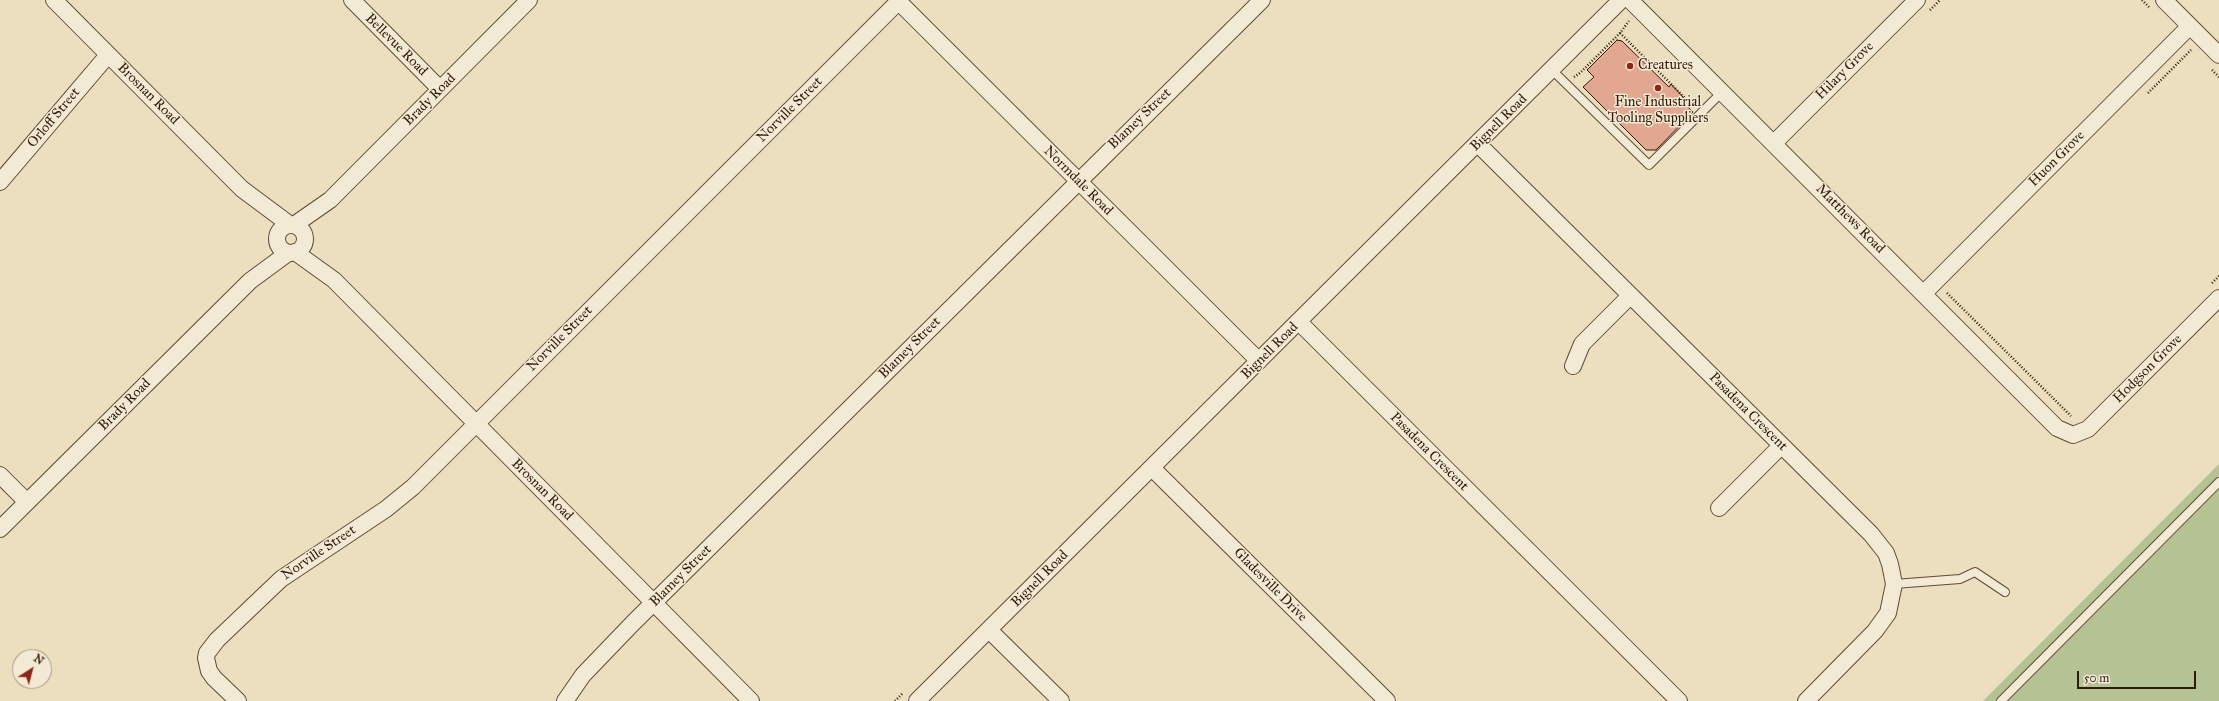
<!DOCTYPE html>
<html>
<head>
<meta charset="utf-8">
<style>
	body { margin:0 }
	#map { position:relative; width:2219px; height:701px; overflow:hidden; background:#ebdfbf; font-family:"IM FELL Great Primer",serif }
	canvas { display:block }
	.north { position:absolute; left:12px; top:649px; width:40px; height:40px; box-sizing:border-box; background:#f2ead5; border:1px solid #a59782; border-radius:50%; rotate:36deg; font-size:11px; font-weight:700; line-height:16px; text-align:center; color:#321a06 }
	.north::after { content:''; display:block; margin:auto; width:14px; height:18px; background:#8f2418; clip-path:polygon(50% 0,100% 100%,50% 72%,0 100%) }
	.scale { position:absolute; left:2077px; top:671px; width:119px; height:18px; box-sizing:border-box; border:2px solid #321a06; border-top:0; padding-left:5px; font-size:12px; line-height:14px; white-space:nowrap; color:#321a06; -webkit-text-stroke:3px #f2ead5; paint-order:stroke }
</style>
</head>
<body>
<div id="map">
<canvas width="2219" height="701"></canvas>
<div class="north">N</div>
<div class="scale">50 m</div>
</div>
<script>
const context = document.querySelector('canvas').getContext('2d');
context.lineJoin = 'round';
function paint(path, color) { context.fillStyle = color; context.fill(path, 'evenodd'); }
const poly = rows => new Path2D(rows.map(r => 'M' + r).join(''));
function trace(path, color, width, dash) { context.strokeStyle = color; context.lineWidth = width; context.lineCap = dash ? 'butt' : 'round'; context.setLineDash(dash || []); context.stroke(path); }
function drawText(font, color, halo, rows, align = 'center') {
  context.font = font + ' "IM FELL Great Primer",serif'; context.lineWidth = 3; context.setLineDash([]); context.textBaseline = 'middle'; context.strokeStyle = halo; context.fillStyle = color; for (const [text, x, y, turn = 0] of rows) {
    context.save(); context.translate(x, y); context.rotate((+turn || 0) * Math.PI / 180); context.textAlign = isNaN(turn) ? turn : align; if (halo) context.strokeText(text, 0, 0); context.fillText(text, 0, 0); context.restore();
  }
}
paint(poly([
	[2219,464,2219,701,1983,701]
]), '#b4c294');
const building = poly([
	[1617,40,1622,41,1669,87,1671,84,1683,97,1681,100,1693,112,1656,150,1646,150,1583,87,1594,77,1587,70,1617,40]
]);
paint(building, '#e2a790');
trace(building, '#321a06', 1);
const service = poly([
	[1552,70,1649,165,1722,92],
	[1894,584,1960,579,1975,572,2005,592],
	[2001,701,2219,482]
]);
const minor = poly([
	[54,0,242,189,289,224],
	[352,0,440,89],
	[897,0,1259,361],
	[1630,0,2057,428,2073,435,2088,429,2219,298],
	[2164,0,2219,55],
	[1774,143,1917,0],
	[1478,144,1871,534,1886,553,1890,564,1894,584,1888,613,1875,631,1806,701],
	[0,182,108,55],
	'277 239a14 14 0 1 1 28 0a14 14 0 1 1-28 0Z',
	[294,225,330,200,529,0],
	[295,252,334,280,751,701],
	[1924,293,2190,26],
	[1299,322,1679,701],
	[1573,366,1582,344,1630,296],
	[1152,468,1387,701],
	[0,475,27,502],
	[1719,508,1781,446],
	[0,529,250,281,288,253],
	[989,630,1061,701],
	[238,701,214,678,209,671,206,658,207,653,217,640,281,579,386,509,413,487,900,0],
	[565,701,583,675,633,623,1262,0],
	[917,701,1621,0]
]);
trace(service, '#604b34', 10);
trace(minor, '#604b34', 18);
trace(poly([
	[2142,0,2149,7],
	[1930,10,1940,0],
	[1620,33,1693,106],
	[2212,70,2219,77],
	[1574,77,1580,73,1620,33,1629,21],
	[2148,93,2191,50],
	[2212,283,2219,276],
	[1947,293,2071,416],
	[895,701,903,693]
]), '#321a06', 2.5, [1, 2]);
trace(service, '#f2ead5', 8);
trace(minor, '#f2ead5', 16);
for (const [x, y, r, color] of [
	[1630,66,4,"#8f2418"],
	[1658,88,4,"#8f2418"]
]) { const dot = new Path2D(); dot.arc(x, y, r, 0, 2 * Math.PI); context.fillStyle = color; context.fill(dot); trace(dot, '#f2ead5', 1.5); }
drawText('14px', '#321a06', '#f2ead5', [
	["Bellevue Road",396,45,45],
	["Hilary Grove",1845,71,-45],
	["Brosnan Road",148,94,45],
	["Brady Road",430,100,-45],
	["Norville Street",790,110,-45],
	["Orloff Street",54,118,-50],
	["Blamey Street",1140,119,-44],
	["Bignell Road",1499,123,-45],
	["Huon Grove",2057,159,-45],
	["Normdale Road",1078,181,45],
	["Matthews Road",1850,219,45],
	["Norville Street",560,339,-45],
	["Blamey Street",910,348,-45],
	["Bignell Road",1270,351,-45],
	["Hodgson Grove",2148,369,-45],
	["Brady Road",125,405,-45],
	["Pasadena Crescent",1748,412,45],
	["Pasadena Crescent",1429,452,45],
	["Brosnan Road",542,490,45],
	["Norville Street",319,553,-34],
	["Blamey Street",681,576,-45],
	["Bignell Road",1040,579,-45],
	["Gladesville Drive",1270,585,45]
]);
drawText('14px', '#321a06', '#f2ead5', [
	["Creatures",1638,66],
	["Fine Industrial",1658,103,"center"],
	["Tooling Suppliers",1658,119,"center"]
], 'left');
</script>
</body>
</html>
